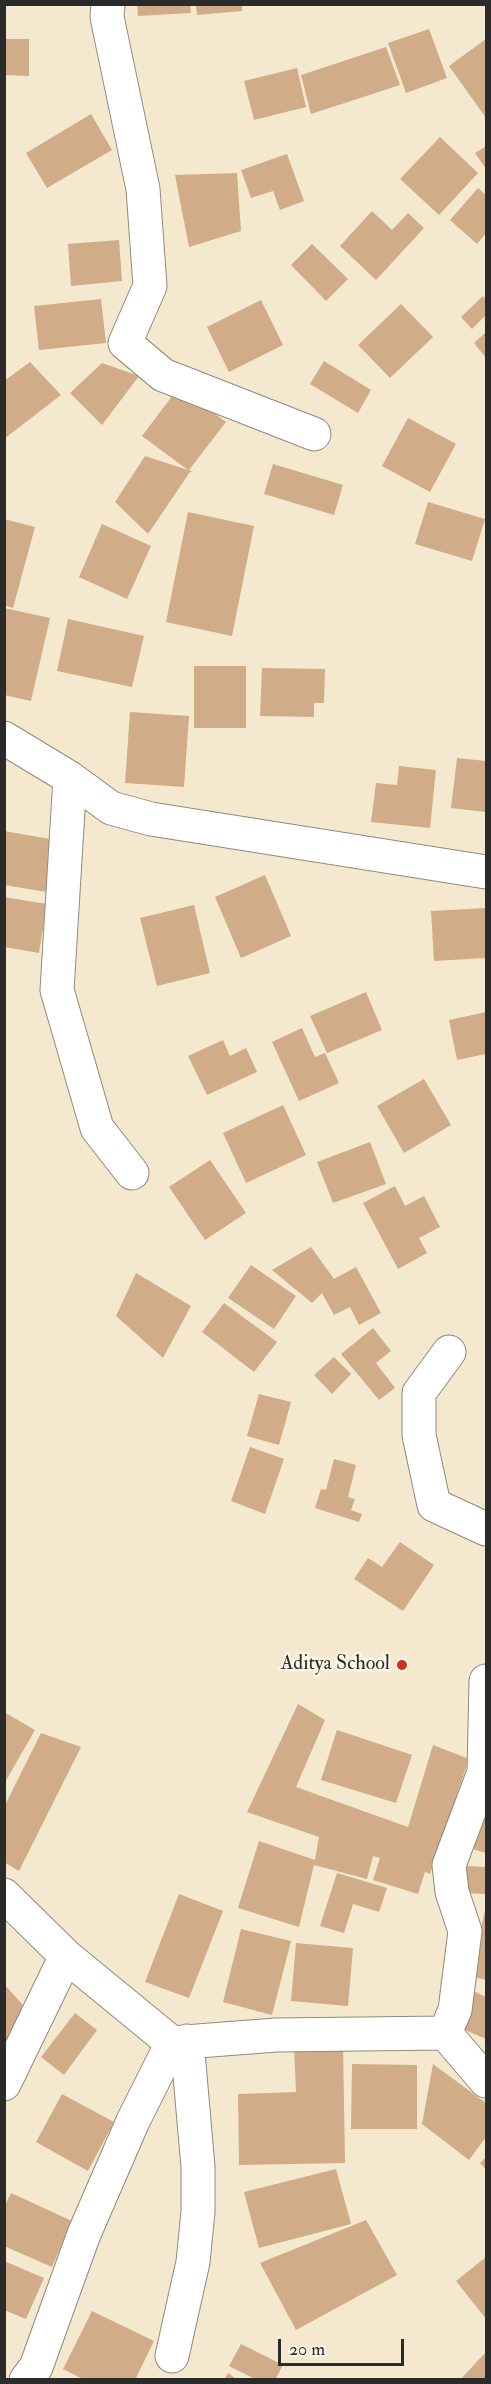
<!DOCTYPE html>
<html>
<head>
<meta charset="utf-8">
<style>
	body { margin:0 }
	#map { position:relative; width:491px; height:2384px; overflow:hidden; background:#f4e9cf; font-family:"IM FELL Double Pica",serif }
	canvas { display:block }
	.frame { position:absolute; inset:0; border:6px solid #2b2b2b; pointer-events:none }
	.scale { position:absolute; left:278px; top:2339px; width:126px; height:27px; box-sizing:border-box; border:3px solid #2b2b2b; border-top:0; padding-left:8px; font-size:18px; line-height:21px; white-space:nowrap; color:#2b2b2b; -webkit-text-stroke:4px #fcf5e5; paint-order:stroke }
</style>
</head>
<body>
<div id="map">
<canvas width="491" height="2384"></canvas>
<div class="frame"></div>
<div class="scale">20 m</div>
</div>
<script>
const context = document.querySelector('canvas').getContext('2d');
context.lineJoin = 'round';
function paint(path, color) { context.fillStyle = color; context.fill(path, 'evenodd'); }
const poly = rows => new Path2D(rows.map(r => 'M' + r).join(''));
function trace(path, color, width, dash) { context.strokeStyle = color; context.lineWidth = width; context.lineCap = dash ? 'butt' : 'round'; context.setLineDash(dash || []); context.stroke(path); }
function drawText(font, color, halo, rows, align = 'center') {
  context.font = font + ' "IM FELL Double Pica",serif'; context.lineWidth = 5; context.setLineDash([]); context.textBaseline = 'middle'; context.strokeStyle = halo; context.fillStyle = color; for (const [text, x, y, turn = 0] of rows) {
    context.save(); context.translate(x, y); context.rotate((+turn || 0) * Math.PI / 180); context.textAlign = isNaN(turn) ? turn : align; if (halo) context.strokeText(text, 0, 0); context.fillText(text, 0, 0); context.restore();
  }
}
paint(poly([
	[137,4,190,4,191,13,138,16],
	[196,4,242,4,242,11,197,15],
	[429,29,447,78,406,93,388,43],
	[4,39,29,39,29,76,4,75],
	[486,39,486,118,449,66],
	[386,47,400,85,311,114,301,75],
	[297,68,306,107,254,120,244,81],
	[91,114,112,150,47,188,26,153],
	[440,137,478,173,439,215,400,179],
	[486,146,486,169,475,153],
	[287,154,304,201,280,210,273,191,251,198,241,170],
	[237,173,241,231,189,247,175,175],
	[478,188,486,195,486,233,477,244,450,220],
	[372,211,392,230,408,213,424,228,376,280,340,246],
	[119,240,122,281,71,286,68,244],
	[312,244,348,279,326,301,291,265],
	[483,296,486,300,486,315,472,329,461,317],
	[101,299,106,343,39,350,34,306],
	[261,300,283,345,229,372,207,327],
	[401,304,433,337,390,378,358,345],
	[486,332,486,358,474,343],
	[324,361,371,390,358,413,310,384],
	[30,362,61,395,4,439,4,381],
	[102,363,139,376,102,425,70,393],
	[179,387,226,422,189,470,193,472,190,472,148,534,115,502,145,456,188,470,142,436],
	[408,418,456,444,430,492,382,466],
	[273,464,343,485,334,515,264,494],
	[428,502,485,519,472,561,415,544],
	[188,512,254,526,232,636,166,622],
	[4,519,35,527,13,608,4,605],
	[102,524,151,546,127,599,79,577],
	[4,608,50,618,31,701,4,695],
	[68,619,144,636,132,687,57,671],
	[194,666,246,666,246,728,194,728],
	[262,668,325,669,324,703,314,703,314,717,260,716],
	[130,712,189,716,184,787,125,783],
	[457,758,486,761,486,812,451,808],
	[399,766,436,770,430,828,371,822,376,783,397,785],
	[4,831,56,840,47,892,4,885],
	[265,875,291,936,241,958,215,897],
	[4,897,47,904,39,953,4,947],
	[194,905,210,973,157,986,140,918],
	[486,908,486,958,434,961,431,911],
	[366,992,382,1030,327,1053,310,1016],
	[486,1012,486,1054,457,1060,449,1020],
	[302,1028,315,1057,325,1053,339,1083,299,1101,272,1042],
	[223,1040,230,1056,246,1048,257,1072,207,1095,188,1056],
	[424,1079,451,1125,404,1153,377,1106],
	[283,1105,306,1155,246,1183,223,1133],
	[370,1142,386,1184,333,1203,317,1162],
	[210,1160,246,1213,205,1240,169,1187],
	[395,1186,405,1206,424,1196,440,1227,419,1238,427,1253,398,1269,363,1203],
	[311,1247,334,1279,356,1267,381,1313,359,1325,350,1307,334,1315,322,1293,312,1303,272,1270],
	[251,1265,296,1296,274,1329,228,1298],
	[136,1273,191,1306,163,1358,116,1316],
	[224,1303,277,1342,254,1372,202,1332],
	[373,1328,391,1351,376,1363,395,1388,379,1400,341,1354],
	[334,1357,351,1374,332,1394,314,1375],
	[259,1394,291,1402,279,1445,247,1436],
	[250,1447,284,1459,265,1514,231,1501],
	[334,1459,356,1465,348,1497,355,1499,351,1510,362,1514,359,1522,315,1508,321,1489,326,1490],
	[400,1542,434,1565,403,1611,354,1579,368,1558,382,1567],
	[298,1704,325,1720,296,1787,408,1827,433,1745,469,1759,430,1874,425,1872,418,1894,373,1880,380,1858,373,1856,367,1879,314,1865,299,1927,238,1908,259,1841,315,1860,319,1837,247,1812],
	[4,1712,35,1730,4,1784],
	[337,1730,412,1755,396,1803,321,1780],
	[41,1733,81,1747,19,1871,4,1862,4,1807],
	[486,1792,486,1853,469,1848],
	[467,1866,486,1867,486,1894,465,1893],
	[337,1873,387,1888,379,1912,353,1904,344,1933,320,1926],
	[179,1894,223,1911,189,1998,145,1982],
	[486,1907,486,1980,469,1976],
	[241,1929,291,1941,272,2015,223,2002],
	[296,1943,353,1948,348,2006,291,2001],
	[4,1984,23,2005,10,2046,4,2040],
	[467,1988,486,1997,486,2039,451,2024],
	[75,2013,97,2030,64,2075,41,2057],
	[343,2044,345,2163,239,2165,238,2094,296,2092,294,2046],
	[352,2064,417,2065,417,2129,351,2129],
	[433,2064,486,2103,486,2137,469,2160,422,2124],
	[62,2094,114,2122,88,2171,36,2142],
	[486,2157,486,2170,480,2163],
	[336,2169,351,2224,259,2248,244,2192],
	[11,2193,72,2221,52,2267,4,2246,4,2207],
	[366,2220,397,2275,296,2330,260,2263],
	[486,2257,486,2319,456,2281],
	[4,2261,44,2278,26,2319,4,2310],
	[92,2311,154,2341,135,2380,85,2380,63,2369],
	[241,2344,283,2365,275,2380,257,2380,229,2366],
	[484,2354,486,2356,486,2380,460,2380],
	[228,2373,238,2380,224,2380]
]), '#d0ac89');
const minor = poly([
	[108,4,107,17,143,189,150,286,125,343,163,375,314,434],
	[4,738,70,778,57,990,97,1128,132,1173],
	[70,778,111,808,151,819,486,872],
	[449,1352,419,1393,419,1435,434,1505,486,1529],
	[4,1895,66,1956,172,2043,276,2035,445,2033,486,2081],
	[445,2033,455,2010,465,1931,452,1892,449,1865,484,1772,486,1681],
	[4,2084,66,1956],
	[172,2356,193,2262,198,2212,198,2167,187,2041],
	[26,2380,36,2367,84,2234,133,2121,172,2043]
]);
trace(minor, '#908a7d', 35);
trace(minor, '#fff', 33);
for (const [x, y, r, color] of [
	[402,1665,6,"#c8321e"]
]) { const dot = new Path2D(); dot.arc(x, y, r, 0, 2 * Math.PI); context.fillStyle = color; context.fill(dot); trace(dot, '#fcf5e5', 2); }
drawText('20px', '#2b2b2b', '#fcf5e5', [
	["Aditya School",390,1665]
], 'right');
</script>
</body>
</html>
